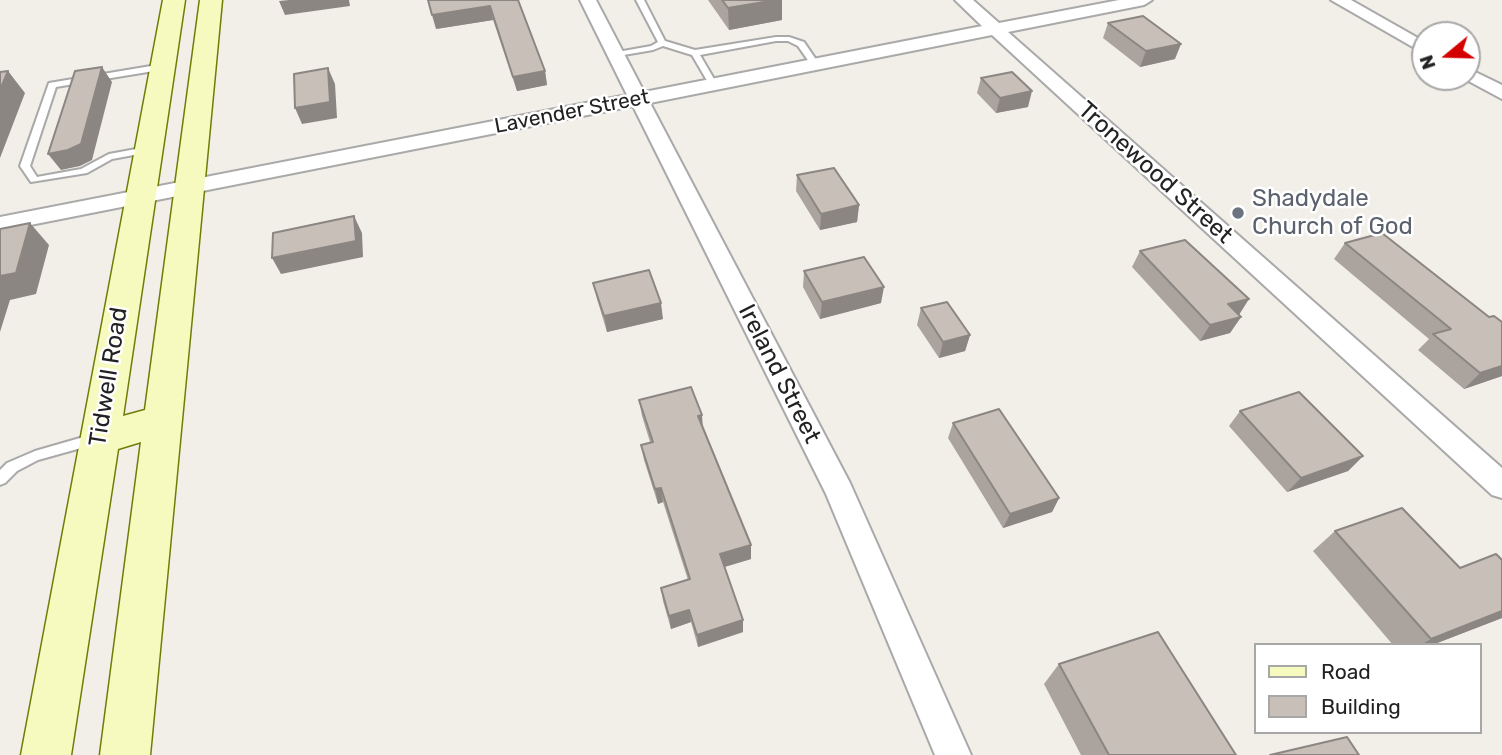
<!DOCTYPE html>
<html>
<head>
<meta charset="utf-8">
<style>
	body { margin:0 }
	#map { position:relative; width:1502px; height:755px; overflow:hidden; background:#f2efe9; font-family:Rubik,sans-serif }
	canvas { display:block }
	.legend { position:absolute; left:1254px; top:643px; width:228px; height:91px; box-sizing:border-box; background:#fff; border:2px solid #a7a7a7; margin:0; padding:9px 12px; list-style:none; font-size:21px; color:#222 }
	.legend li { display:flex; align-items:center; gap:14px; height:35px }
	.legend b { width:35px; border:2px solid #a7a7a7 }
	.north { position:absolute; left:1411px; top:21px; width:70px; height:70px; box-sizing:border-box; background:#fff; border:2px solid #a7a7a7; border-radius:50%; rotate:251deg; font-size:19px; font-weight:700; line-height:28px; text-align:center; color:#222 }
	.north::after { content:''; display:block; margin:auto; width:24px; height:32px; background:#d40000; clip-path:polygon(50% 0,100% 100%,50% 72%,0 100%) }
</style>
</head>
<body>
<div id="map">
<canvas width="1502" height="755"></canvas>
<ul class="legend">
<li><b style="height:9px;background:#f7fabf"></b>Road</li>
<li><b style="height:19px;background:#c7bfb8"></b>Building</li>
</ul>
<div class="north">N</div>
</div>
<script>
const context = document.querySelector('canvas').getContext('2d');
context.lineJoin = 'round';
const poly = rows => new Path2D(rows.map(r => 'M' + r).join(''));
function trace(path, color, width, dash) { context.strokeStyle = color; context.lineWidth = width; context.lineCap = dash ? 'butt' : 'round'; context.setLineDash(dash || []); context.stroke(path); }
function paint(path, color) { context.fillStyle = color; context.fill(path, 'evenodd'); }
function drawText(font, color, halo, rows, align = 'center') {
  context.font = font + ' Rubik,sans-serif'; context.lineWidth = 5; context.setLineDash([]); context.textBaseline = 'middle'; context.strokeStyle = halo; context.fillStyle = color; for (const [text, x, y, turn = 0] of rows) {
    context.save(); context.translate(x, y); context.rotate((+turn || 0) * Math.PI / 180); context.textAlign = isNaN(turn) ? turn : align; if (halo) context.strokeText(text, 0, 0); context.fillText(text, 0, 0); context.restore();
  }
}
const service = poly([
	[636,0,644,0,665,41,695,50,776,37,789,37,804,42,819,64,812,66,798,46,788,41,776,41,700,55,717,84,713,87,709,84,692,55,663,46,653,50,612,57,612,53,651,46,658,42,636,0],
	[163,64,167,67,166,69,56,87,30,166,37,177,81,169,109,154,147,147,150,148,150,152,112,159,87,173,31,182,20,166,49,83,163,64],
	[94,434,99,435,101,439,99,443,38,460,17,471,5,483,0,485,0,470,7,463,35,451,94,434]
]);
const minor = poly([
	[580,0,596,0,644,92,982,26,955,0,973,0,999,23,1119,0,1152,0,1144,5,1008,32,1502,468,1502,498,1492,495,992,35,650,103,850,483,971,755,935,755,826,494,633,106,0,231,0,217,627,95,580,0],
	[1331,0,1351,0,1425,42,1425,54,1331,0],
	[1467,68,1502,85,1502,99,1461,77,1467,77,1467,68]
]);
const secondary = poly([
	[163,0,185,0,123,416,145,410,200,0,222,0,150,755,100,755,141,442,118,449,71,755,21,755,163,0]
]);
trace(service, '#a9a9a9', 4);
trace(minor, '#a9a9a9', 4);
trace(secondary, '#707d05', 3);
paint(service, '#fff');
paint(minor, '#fff');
paint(secondary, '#f7fabf');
paint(poly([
	[518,0,545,71,547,85,517,91,493,20,436,29],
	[708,0,782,0,782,20,729,30],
	[1108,23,1175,59,1140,67,1103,38],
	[981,78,1028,107,996,113,977,93],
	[797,175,859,205,857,222,820,230,796,191],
	[1345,243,1489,317,1502,322,1502,376,1464,389,1418,350,1429,339,1334,259],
	[1140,251,1239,315,1241,317,1230,333,1200,341,1132,267],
	[804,271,881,303,820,319,803,287],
	[593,283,663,319,607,332,597,299],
	[921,308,970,335,965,351,939,358,917,325],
	[639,400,703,428,751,559,724,567,743,620,743,632,698,647,691,622,671,629,663,601,661,588,688,580,663,502,658,504,644,460,641,445,650,442,642,416],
	[1240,411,1363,456,1348,471,1287,492,1229,426],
	[953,423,1059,498,1052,512,1003,528,948,438],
	[1335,531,1460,568,1502,618,1432,645,1393,645,1313,551],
	[1059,664,1236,755,1081,755,1044,684]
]), '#aba49e');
paint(poly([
	[289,0,349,0,350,6,285,15,279,1],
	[776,0,782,0,782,20,729,30,728,8],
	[490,6,493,20,436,29,432,15],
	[1181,44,1175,59,1140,67,1146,51],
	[102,67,112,82,92,160,80,166,61,170,48,154],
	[328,68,335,84,337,118,302,124,295,108],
	[8,71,25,93,0,158,0,84],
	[545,71,547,85,517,91,513,77],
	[1032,91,1028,107,996,113,1000,98],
	[859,205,857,222,820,230,821,214],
	[354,216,362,233,363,257,281,274,272,258],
	[30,223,49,245,36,294,10,300,0,332,0,276],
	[884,287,881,303,820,319,822,302],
	[1249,299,1239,315,1228,304],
	[661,303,663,319,607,332,604,316],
	[1241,317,1230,333,1200,341,1210,325],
	[970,335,965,351,939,358,943,342],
	[1502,366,1502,376,1464,389,1480,373],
	[702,415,703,430,698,416],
	[1363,456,1348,471,1287,492,1301,478],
	[661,488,663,502,658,504,655,489],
	[1059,498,1052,512,1003,528,1010,514],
	[751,545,751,559,721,568,720,554],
	[689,610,691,622,671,629,669,616],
	[1502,611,1502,618,1432,645,1421,645,1431,639],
	[743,620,743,632,698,647,697,635]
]), '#8b8681');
const building = poly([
	[428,0,518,0,545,71,513,77,490,6,432,15,428,0],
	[722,0,776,0,728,8,722,0],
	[1143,16,1181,44,1146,51,1108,23,1143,16],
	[102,67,81,144,68,150,48,154,75,71,102,67],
	[328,68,330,102,295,108,294,74,328,68],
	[8,71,0,90,0,72,8,71],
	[1012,72,1032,91,1000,98,981,78,1012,72],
	[834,168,859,205,821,214,797,175,834,168],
	[354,216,356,241,272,258,273,233,354,216],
	[30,223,16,273,0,276,0,229,30,223],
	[1382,233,1489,317,1494,316,1502,322,1502,366,1480,373,1433,334,1451,329,1345,243,1382,233],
	[1185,240,1249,299,1228,304,1241,317,1210,325,1140,251,1185,240],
	[864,257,884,287,822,302,804,271,864,257],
	[649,270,661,303,604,316,593,283,649,270],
	[947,302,970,335,943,342,921,308,947,302],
	[691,387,702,415,698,416,751,545,720,554,743,620,697,635,689,610,669,616,661,588,690,579,661,488,655,489,641,445,653,442,639,400,691,387],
	[1299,392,1363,456,1301,478,1240,411,1299,392],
	[999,409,1059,498,1010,514,953,423,999,409],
	[1402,508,1460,568,1496,554,1502,560,1502,611,1431,639,1335,531,1402,508],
	[1158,632,1236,755,1109,755,1059,664,1158,632],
	[1347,737,1359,755,1270,755,1347,737]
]);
paint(building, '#c7bfb8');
trace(building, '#8b8681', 2);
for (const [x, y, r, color] of [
	[1238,213,7,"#6b7280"]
]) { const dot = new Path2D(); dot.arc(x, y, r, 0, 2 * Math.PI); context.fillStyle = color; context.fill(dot); trace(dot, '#fff', 2.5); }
drawText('21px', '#222', '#fff', [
	["Lavender Street",572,112,-11]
]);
drawText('24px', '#222', '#fff', [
	["Tronewood Street",1155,173,42],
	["Ireland Street",779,374,63],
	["Tidwell Road",109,377,-81]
]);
drawText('24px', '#5b616d', '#fff', [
	["Shadydale",1252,199],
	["Church of God",1252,227]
], 'left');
</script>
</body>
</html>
